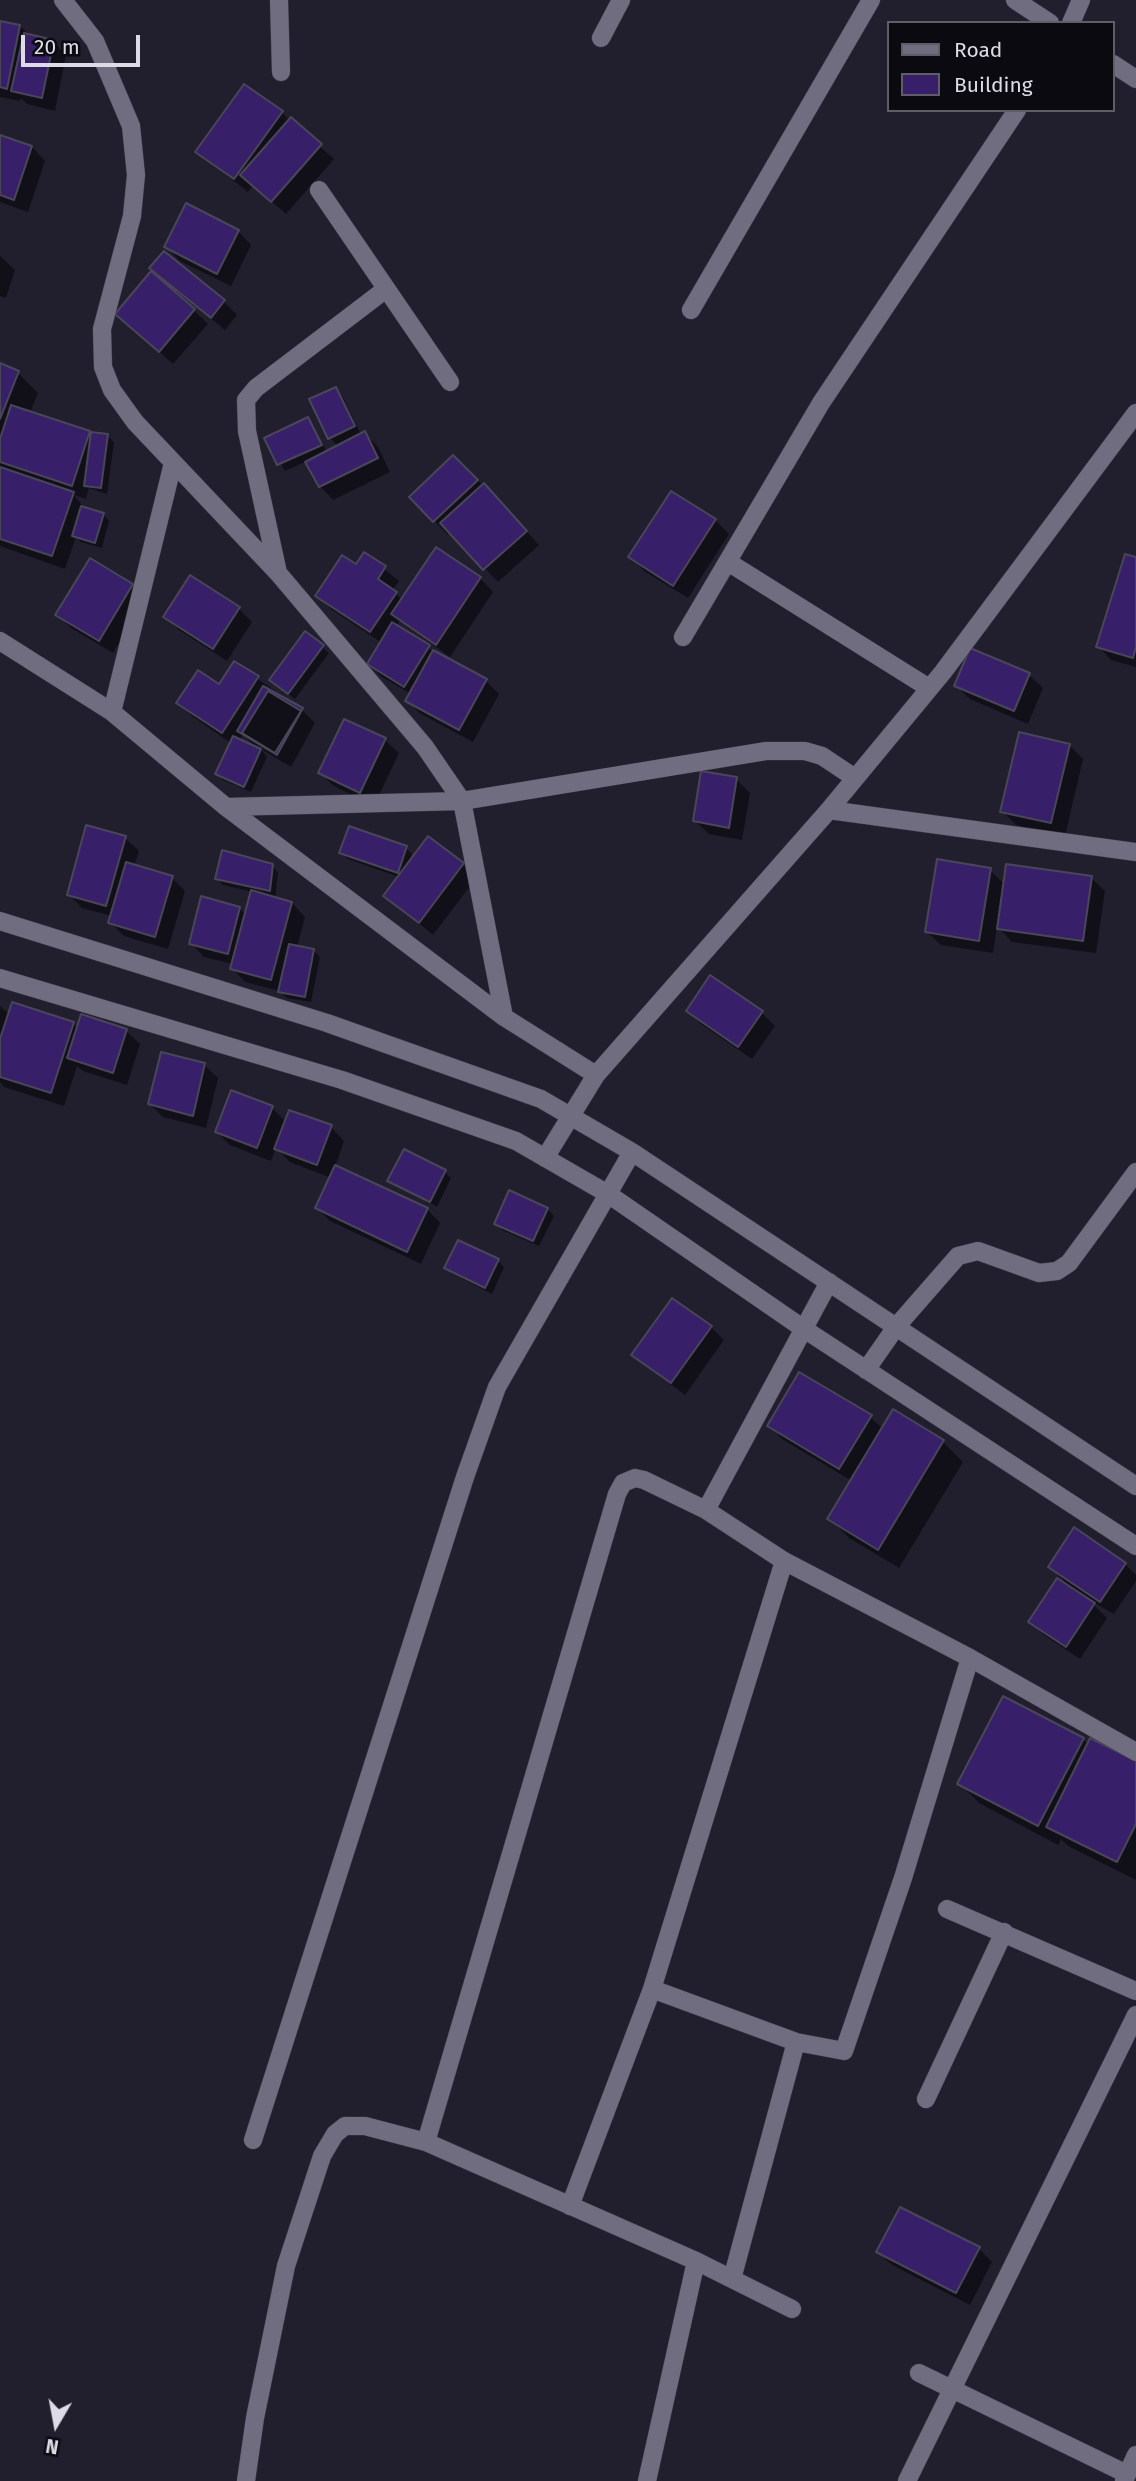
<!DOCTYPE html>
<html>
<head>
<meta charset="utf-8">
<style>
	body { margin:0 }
	#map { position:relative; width:1136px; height:2481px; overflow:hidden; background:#211e2e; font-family:"Fira Sans",sans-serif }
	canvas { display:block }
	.legend { position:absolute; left:887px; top:21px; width:228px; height:91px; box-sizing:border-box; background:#0b0a11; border:2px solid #5f5e66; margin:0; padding:9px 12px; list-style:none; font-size:21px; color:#dcdbe6 }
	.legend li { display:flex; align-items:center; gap:14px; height:35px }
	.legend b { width:35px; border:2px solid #5f5e66 }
	.north { position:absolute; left:21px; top:2390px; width:70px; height:70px; -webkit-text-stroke:5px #0b0a11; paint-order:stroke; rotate:190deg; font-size:19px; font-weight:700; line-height:28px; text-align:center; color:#dcdbe6 }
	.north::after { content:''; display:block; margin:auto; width:24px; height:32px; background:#dcdbe6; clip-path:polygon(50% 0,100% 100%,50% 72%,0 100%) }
	.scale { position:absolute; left:21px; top:35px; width:119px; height:32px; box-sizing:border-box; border:4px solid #dcdbe6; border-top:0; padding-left:9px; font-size:21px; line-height:24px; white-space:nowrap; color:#dcdbe6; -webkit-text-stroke:5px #0b0a11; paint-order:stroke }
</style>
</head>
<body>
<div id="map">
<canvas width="1136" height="2481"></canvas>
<ul class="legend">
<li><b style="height:9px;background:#706d81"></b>Road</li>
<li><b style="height:19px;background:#372069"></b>Building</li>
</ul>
<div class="north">N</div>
<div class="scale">20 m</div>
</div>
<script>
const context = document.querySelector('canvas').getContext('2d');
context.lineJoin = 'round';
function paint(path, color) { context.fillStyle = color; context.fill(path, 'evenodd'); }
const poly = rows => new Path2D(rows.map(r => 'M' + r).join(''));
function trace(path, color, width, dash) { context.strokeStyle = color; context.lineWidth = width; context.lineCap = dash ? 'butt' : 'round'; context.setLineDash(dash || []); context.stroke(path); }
paint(poly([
	[0,23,20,26,30,36,53,42,66,55,55,111,27,104,21,98,20,101,0,97],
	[245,86,282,113,334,159,286,214,253,185,248,192,198,152],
	[0,137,32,147,45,161,28,212,0,202],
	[238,231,251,245,231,286,180,261,166,247],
	[0,256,15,270,6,298,0,296],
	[154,271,224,302,237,315,225,330,181,294,179,296,208,324,173,364,117,314],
	[0,365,18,373,38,393,30,413,93,436,108,436,114,442,107,494,89,488,86,499,74,495,85,509,103,514,109,521,102,548,81,542,76,537,65,569,0,546],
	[335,389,342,395,361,435,365,434,378,447,390,472,333,500,320,486,307,461,285,471,266,438,307,419,327,452,339,447,330,438],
	[453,457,498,499,539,545,498,582,451,532,448,535,411,497],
	[715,520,729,534,688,598,644,571,631,557],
	[365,554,399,581,392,591,403,600,480,578,493,592,450,657,400,621,396,626,437,654,486,681,499,694,473,742,421,714,407,701,411,694,382,677,369,664,382,643,331,609,317,596,356,567],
	[1136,559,1136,667,1111,660,1098,646],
	[132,585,145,599,113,653,71,628,58,615],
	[239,609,252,622,227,661,179,630,165,616],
	[305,633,329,653,295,699,278,686],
	[235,663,302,710,315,723,291,767,261,749,267,757,251,792,223,780,217,773,231,743,192,716,178,703,219,686],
	[243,735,257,748,239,741],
	[1029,675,1043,688,1028,724,970,699,956,686],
	[345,721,385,740,399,753,374,806,334,786,320,773],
	[1069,745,1083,759,1065,836,1016,825,1002,811],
	[736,779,750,793,742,840,709,834,695,821],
	[125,838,139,851,134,867,172,878,185,891,168,949,124,936,110,922,112,916,82,908,69,894],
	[406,848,412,854,409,863,463,864,477,877,433,935,386,896,399,877,348,859,341,853],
	[272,866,278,872,275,899,292,903,305,917,297,947,314,951,320,957,311,1002,287,998,280,991,245,982,232,968,233,964,204,957,191,943,239,908,246,915,253,892,223,885,217,879],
	[990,870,1005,885,1091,878,1105,891,1096,953,1012,942,997,926,993,953,941,945,927,932],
	[0,1006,10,1015,73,1023,78,1029,126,1031,140,1044,127,1085,83,1071,77,1066,64,1106,4,1087,0,1082],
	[688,1010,762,1013,775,1026,752,1059,701,1024],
	[204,1065,218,1078,206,1128,163,1117,150,1104],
	[272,1108,286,1122,331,1127,344,1141,335,1167,427,1209,440,1223,421,1264,330,1221,317,1208,331,1178,290,1162,276,1148,271,1161,230,1145,217,1132],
	[445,1172,451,1178,437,1207,389,1180],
	[547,1209,554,1216,539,1246,502,1230,496,1223],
	[498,1261,504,1267,492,1294,453,1274,446,1268],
	[711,1327,724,1340,685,1395,633,1355],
	[894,1412,943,1442,963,1462,899,1568,849,1538,829,1518,852,1481,782,1439,769,1425,870,1417,883,1429],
	[1125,1564,1136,1575,1136,1581,1114,1614,1089,1600,1107,1618,1080,1659,1044,1635,1030,1621,1069,1586,1050,1567],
	[1083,1739,1088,1745,1136,1763,1136,1880,1068,1846,1061,1839,1058,1845,979,1803,959,1783],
	[979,2249,992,2262,970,2305,892,2265,878,2252]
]), '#0007');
const building = poly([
	[0,21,20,25,7,89,0,87,0,21],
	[24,33,54,40,42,98,11,91,24,33],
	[244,84,283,111,234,179,195,152,244,84],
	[291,117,322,144,271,202,240,175,291,117],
	[0,135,32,146,14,200,0,195,0,135],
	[186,203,239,230,217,274,164,247,186,203],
	[164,251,225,300,211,318,149,268,164,251],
	[151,271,195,309,159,352,115,314,151,271],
	[0,363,19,371,0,419,0,363],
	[336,387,355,426,328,439,309,399,336,387],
	[11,405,90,431,72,486,0,462,0,439,11,405],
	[308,417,322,445,277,465,264,438,308,417],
	[365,431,378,458,319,487,305,462,365,431],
	[91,432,108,434,101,488,84,486,91,432],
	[453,455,478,480,433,522,409,497,453,455],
	[0,467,74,492,52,556,0,539,0,467],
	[484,483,527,531,483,570,440,523,484,483],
	[671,491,716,519,673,586,628,557,671,491],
	[81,506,104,513,95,543,72,536,81,506],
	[436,547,481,577,436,645,391,614,436,547],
	[364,552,386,566,378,579,397,592,370,632,315,596,342,555,356,564,364,552],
	[1125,554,1136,557,1136,647,1133,658,1096,647,1125,554],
	[90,558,133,584,99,641,55,615,90,558],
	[190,575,240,607,213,649,163,617,190,575],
	[392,622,430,645,404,687,367,664,392,622],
	[305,631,324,645,288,694,269,680,305,631],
	[970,648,1030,673,1014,711,954,686,970,648],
	[433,650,487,679,459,730,405,701,433,650],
	[234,661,259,676,222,733,176,703,198,670,219,684,234,661],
	[263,686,303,708,277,755,237,731,263,686],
	[268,691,301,711,275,753,242,733,268,691],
	[344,719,386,738,360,793,318,773,344,719],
	[1019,732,1070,744,1051,823,1000,812,1019,732],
	[233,736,261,749,244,787,215,774,233,736],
	[701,771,737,777,729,828,693,821,701,771],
	[86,825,126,836,106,906,67,895,86,825],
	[349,826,407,846,398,873,339,853,349,826],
	[428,836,464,863,419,923,383,896,428,836],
	[222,850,273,864,270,891,215,879,222,850],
	[937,859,991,868,979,941,925,932,937,859],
	[126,862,173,876,155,937,108,923,126,862],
	[1006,864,1092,876,1083,941,997,929,1006,864],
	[251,890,292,902,271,980,230,969,251,890],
	[201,896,240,907,228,954,189,944,201,896],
	[289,944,314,949,305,997,278,992,289,944],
	[710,975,763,1011,738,1047,686,1011,710,975],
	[12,1002,74,1022,51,1093,0,1077,0,1039,12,1002],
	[81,1014,127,1029,113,1073,67,1058,81,1014],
	[161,1052,205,1063,193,1116,148,1104,161,1052],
	[231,1090,273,1106,257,1148,215,1132,231,1090],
	[289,1110,332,1125,317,1165,274,1149,289,1110],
	[404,1149,446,1170,430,1202,387,1181,404,1149],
	[335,1165,428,1208,407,1252,315,1208,335,1165],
	[509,1190,548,1208,533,1241,494,1224,509,1190],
	[458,1240,499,1259,485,1288,444,1268,458,1240],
	[672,1298,712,1326,671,1383,631,1355,672,1298],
	[799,1372,872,1415,839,1469,767,1426,799,1372],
	[893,1409,944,1440,878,1550,827,1519,893,1409],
	[1074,1527,1126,1563,1100,1602,1048,1567,1074,1527],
	[1057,1578,1095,1603,1066,1647,1028,1622,1057,1578],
	[1003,1696,1084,1738,1038,1826,957,1784,1003,1696],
	[1090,1738,1136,1761,1136,1824,1117,1862,1046,1827,1090,1738],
	[900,2207,980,2247,956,2293,876,2252,900,2207]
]);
paint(building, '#372069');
trace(building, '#494658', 2);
const minor = poly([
	[63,0,95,41,131,126,136,175,132,216,102,329,103,367,112,390,135,422,278,573,425,747,462,801,504,1017],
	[279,0,281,72],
	[1015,0,1050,23],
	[1071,23,1081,0],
	[601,38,621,0],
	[1113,64,1136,79],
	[319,190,450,382],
	[691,310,871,0],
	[728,562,929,688],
	[278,573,247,431,246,400,256,388,386,289],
	[683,637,821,403,1017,110],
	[0,641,112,712,226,807,504,1017,596,1075],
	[112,712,173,463],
	[226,807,462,801,766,751,805,751,822,756,855,778],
	[829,810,1136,852],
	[0,921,327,1023,541,1099,632,1152,1136,1486],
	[0,978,342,1080,516,1141,608,1194,804,1329,1136,1546],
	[545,1158,596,1075,829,810,943,672,1136,413],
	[866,1370,896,1327,958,1256,978,1251,1039,1273,1057,1271,1069,1263,1136,1172],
	[706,1510,829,1282],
	[784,1561,652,1989,796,2042,844,2051,903,1878,970,1658],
	[947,1909,1136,1991],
	[926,2099,1004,1932],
	[253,2140,465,1477,497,1387,632,1152],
	[426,2142,617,1494,623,1483,635,1478,644,1480,706,1510,784,1561,970,1658,1136,1752],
	[570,2206,652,1989],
	[732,2279,796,2042],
	[919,2373,1127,2474],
	[246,2481,255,2418,286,2266,322,2156,335,2134,345,2126,365,2126,426,2142,696,2261,792,2309],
	[647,2481,696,2261],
	[907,2481,1136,2015],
	[1124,2481,1136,2455]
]);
trace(minor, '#3d3b48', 19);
trace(minor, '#706d81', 18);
</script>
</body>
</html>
